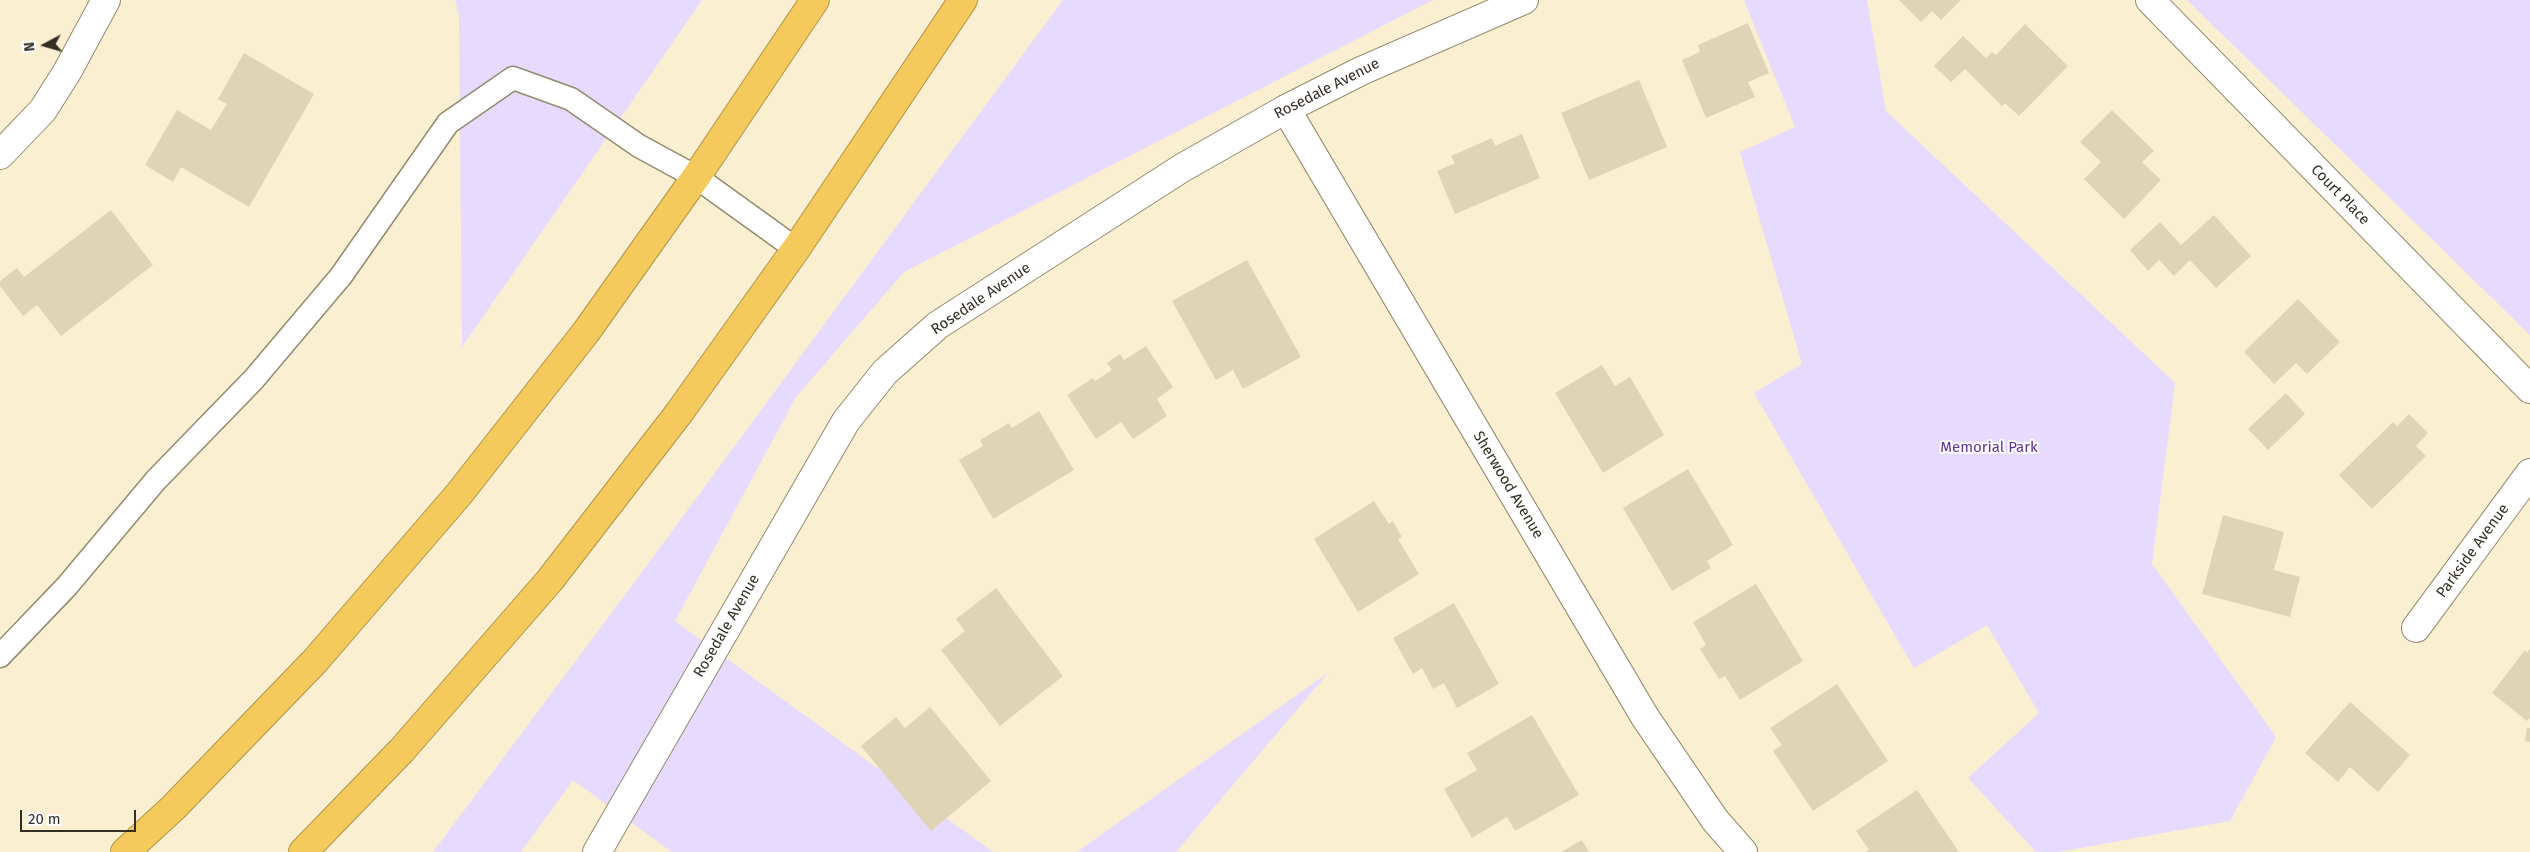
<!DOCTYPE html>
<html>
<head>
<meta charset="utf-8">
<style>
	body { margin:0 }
	#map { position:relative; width:2530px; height:852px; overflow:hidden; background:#fbefd1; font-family:"Fira Sans",sans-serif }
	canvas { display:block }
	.north { position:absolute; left:20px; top:20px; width:50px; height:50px; -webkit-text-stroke:4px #fdfdfd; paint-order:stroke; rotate:264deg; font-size:14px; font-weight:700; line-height:20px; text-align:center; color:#342f24 }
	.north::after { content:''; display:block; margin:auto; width:18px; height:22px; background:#342f24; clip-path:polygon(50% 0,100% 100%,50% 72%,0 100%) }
	.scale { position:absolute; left:20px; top:810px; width:116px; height:22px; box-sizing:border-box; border:2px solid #342f24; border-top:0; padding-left:6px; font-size:15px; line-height:18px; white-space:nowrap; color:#342f24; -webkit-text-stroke:4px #fdfdfd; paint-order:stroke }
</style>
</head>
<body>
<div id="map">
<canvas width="2530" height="852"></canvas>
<div class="north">N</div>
<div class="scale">20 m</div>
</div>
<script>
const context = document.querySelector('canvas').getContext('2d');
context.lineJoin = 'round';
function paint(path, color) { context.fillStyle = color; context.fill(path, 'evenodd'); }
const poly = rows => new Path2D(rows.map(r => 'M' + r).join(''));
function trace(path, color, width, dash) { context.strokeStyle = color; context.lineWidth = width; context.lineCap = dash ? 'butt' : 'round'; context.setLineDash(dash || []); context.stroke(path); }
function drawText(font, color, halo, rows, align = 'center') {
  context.font = font + ' "Fira Sans",sans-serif'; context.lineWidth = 4; context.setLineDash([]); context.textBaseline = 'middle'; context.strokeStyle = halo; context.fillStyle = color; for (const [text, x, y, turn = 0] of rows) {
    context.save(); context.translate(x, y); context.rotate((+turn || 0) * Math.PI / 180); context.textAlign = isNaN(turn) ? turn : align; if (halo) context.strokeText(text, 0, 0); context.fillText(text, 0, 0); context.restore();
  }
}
paint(poly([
	[455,0,702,0,462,347,459,15],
	[1063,0,1433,0,904,272,796,397,675,621,993,852,672,852,573,780,521,852,433,852,628,591],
	[1744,0,1867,0,1886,111,2175,383,2152,564,2276,737,2230,821,2058,852,2036,852,1968,778,2039,713,1987,625,1914,668,1754,393,1802,364,1740,152,1795,127],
	[2187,0,2530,0,2530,335],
	[1329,672,1176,852,1077,852]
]), '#e6dafe');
paint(poly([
	[1899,0,1961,0,1941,20,1932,11,1921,22],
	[1748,23,1769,73,1748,82,1755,97,1706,118,1682,60,1700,52,1698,45],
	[2025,24,2068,66,2019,116,2005,103,2002,106,1965,69,1951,82,1934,66,1963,36,1986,58,1992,52,1996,55],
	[244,53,314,94,249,207,181,167,173,182,145,165,177,110,211,130,227,104,218,99],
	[1639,80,1667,147,1589,180,1561,113],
	[2112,110,2154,151,2142,162,2161,180,2124,219,2084,179,2101,162,2080,142],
	[1522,134,1540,178,1455,214,1437,171,1455,163,1451,156,1492,138,1495,146],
	[111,210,153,265,61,336,37,305,23,316,0,286,0,281,17,268,24,277],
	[2214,215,2251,256,2216,288,2190,260,2174,276,2159,260,2148,271,2130,250,2160,222,2181,245],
	[1247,260,1301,357,1243,389,1233,370,1216,380,1172,301],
	[2298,299,2340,342,2307,374,2296,363,2274,384,2244,352],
	[1146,346,1173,387,1157,399,1167,416,1133,439,1121,422,1096,439,1067,395,1093,378,1095,381,1112,370,1107,363,1120,354,1124,360],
	[1602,365,1615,386,1630,377,1664,435,1603,473,1555,393],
	[2286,393,2305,414,2268,450,2248,429],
	[1039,411,1074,470,993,519,959,460,983,446,980,440,1009,423,1012,428],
	[2409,414,2428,433,2416,446,2426,456,2372,509,2339,475,2393,422,2397,426],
	[1688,469,1733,545,1707,561,1711,568,1672,591,1623,508],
	[1374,501,1389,524,1393,521,1402,537,1398,539,1419,574,1358,612,1314,539],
	[2223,515,2284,532,2274,570,2300,577,2290,617,2202,594],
	[1756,584,1803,661,1740,700,1725,676,1719,679,1700,649,1706,645,1693,622],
	[996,588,1063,676,1000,726,941,650,965,631,956,619],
	[1454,603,1499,684,1457,708,1444,683,1433,689,1422,668,1413,674,1393,638],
	[2530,649,2530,718,2527,721,2492,693,2525,650,2527,653],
	[1837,684,1888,761,1813,811,1773,751,1782,745,1770,728],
	[2350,702,2410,755,2378,792,2350,767,2338,782,2305,753],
	[930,707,991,781,931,831,861,746,896,717,905,728],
	[1532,715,1579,795,1515,831,1507,817,1472,838,1444,789,1477,770,1467,753],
	[2527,728,2530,728,2530,742,2525,741],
	[1917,790,1959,852,1865,852,1869,850,1856,831],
	[1582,840,1589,852,1561,852]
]), '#e0d4b7');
const service = poly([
	[0,656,67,586,156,480,254,379,341,276,448,123,513,78,571,99,639,146,696,177,796,249]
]);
const minor = poly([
	[2150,0,2530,389],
	[1286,109,1645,717,1715,820,1743,852],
	[0,155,43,110,67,72,106,0],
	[2416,628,2530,473]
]);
const tertiary = poly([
	[597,852,846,421,885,372,938,325,1182,168,1286,109,1361,71,1524,0]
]);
const motorway = poly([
	[125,852,173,808,315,661,459,494,586,332,696,177,815,0],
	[303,852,402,750,550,580,679,413,796,249,963,0]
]);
trace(service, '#958a6f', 25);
trace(minor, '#958a6f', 30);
trace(tertiary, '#958a6f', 30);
trace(motorway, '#b19449', 30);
trace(service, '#fff', 22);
trace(minor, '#fff', 28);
trace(tertiary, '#fff', 28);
trace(motorway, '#f4ca5d', 28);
drawText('15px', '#342f24', '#fdfdfd', [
	["Rosedale Avenue",1327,89,-27],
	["Court Place",2340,195,46],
	["Rosedale Avenue",981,299,-34],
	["Sherwood Avenue",1508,485,59],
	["Parkside Avenue",2473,551,-54],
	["Rosedale Avenue",727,626,-60]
]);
drawText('15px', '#5f3394', '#fdfdfd', [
	["Memorial Park",1989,448]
]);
</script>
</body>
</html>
